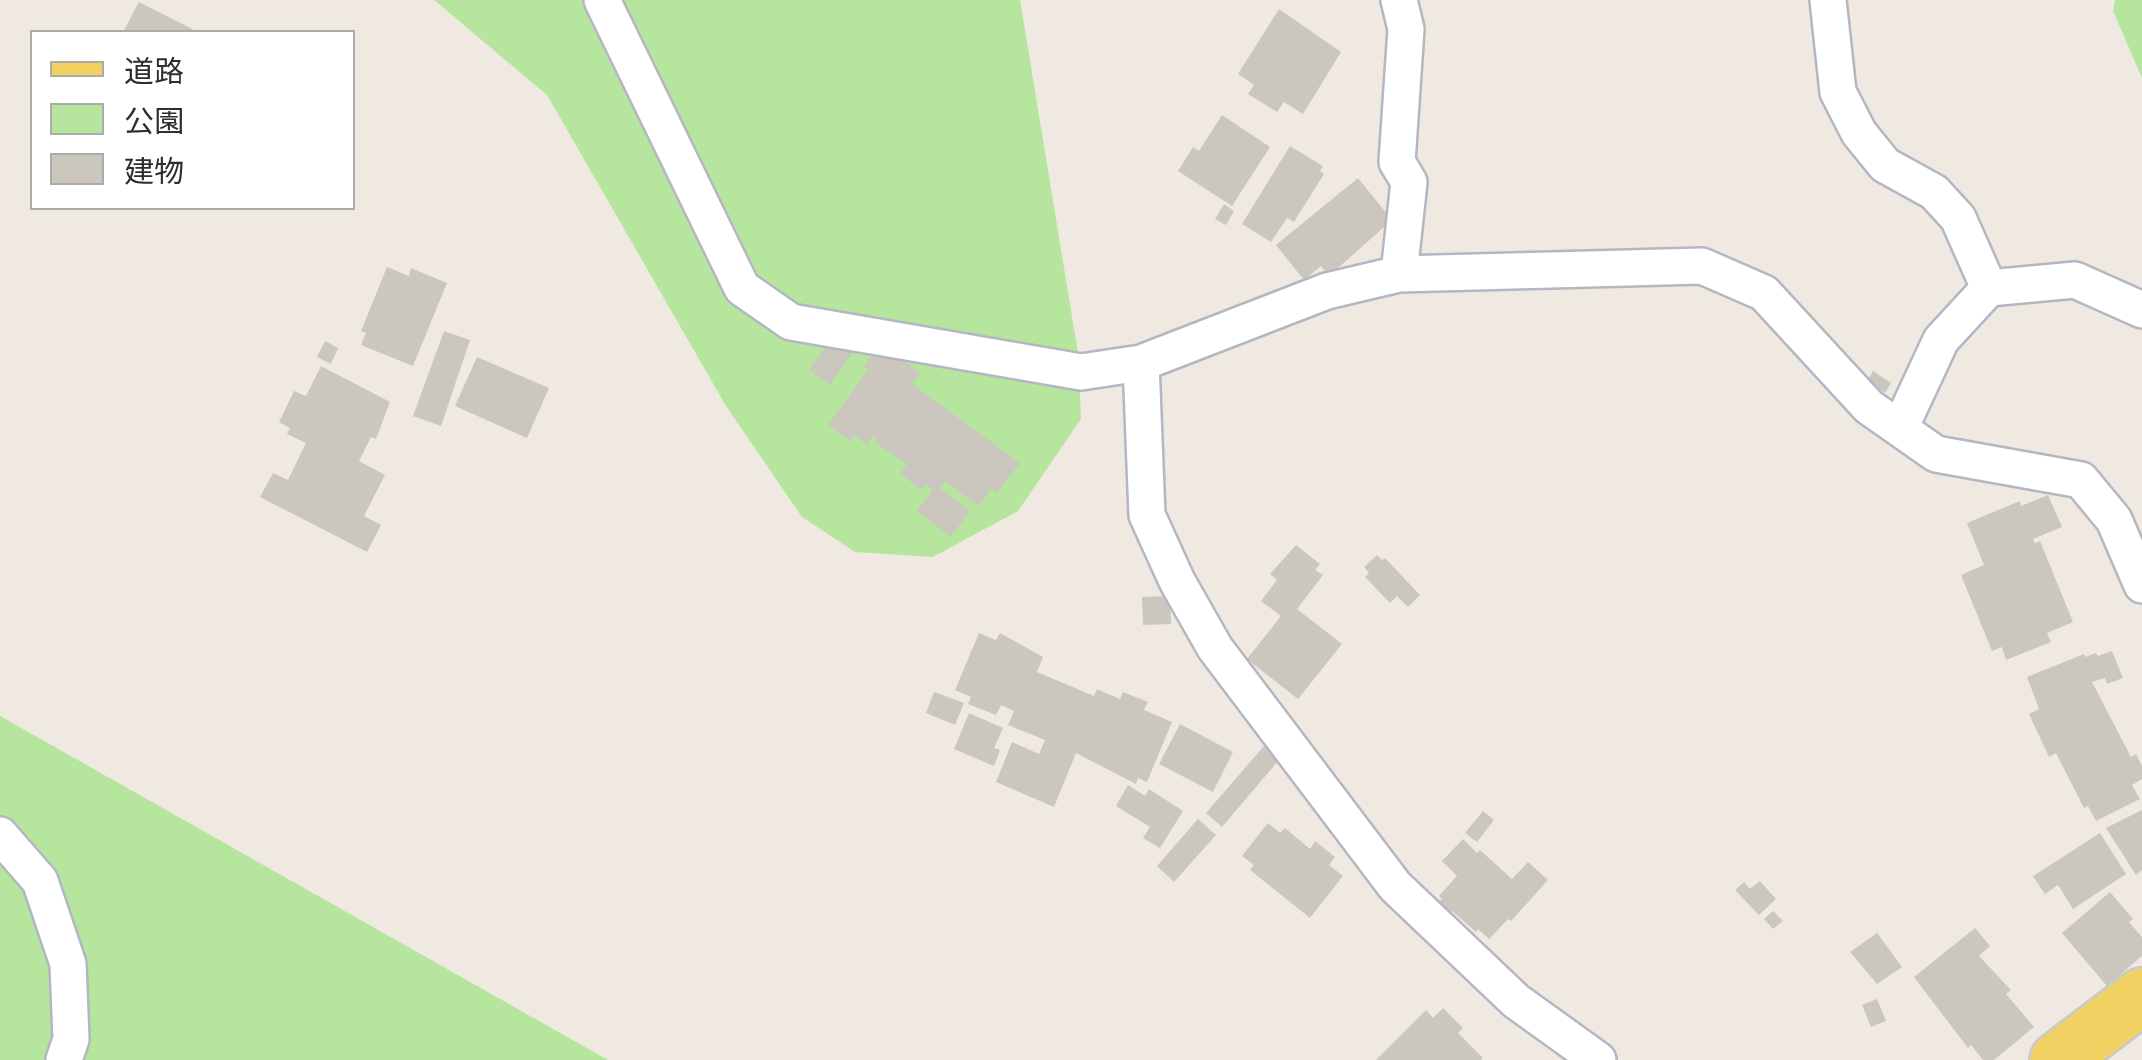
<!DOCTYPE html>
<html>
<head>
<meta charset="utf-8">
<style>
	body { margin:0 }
	#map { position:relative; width:2142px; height:1060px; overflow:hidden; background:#efe9e1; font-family:Figtree,"Noto Sans JP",sans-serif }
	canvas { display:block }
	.legend { position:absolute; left:30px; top:30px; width:325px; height:180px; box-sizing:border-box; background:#fff; border:2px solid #ababab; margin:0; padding:12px 18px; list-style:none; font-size:30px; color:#2e2e2e }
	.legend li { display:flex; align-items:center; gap:20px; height:50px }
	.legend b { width:50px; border:2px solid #ababab }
</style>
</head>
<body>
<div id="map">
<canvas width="2142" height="1060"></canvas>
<ul class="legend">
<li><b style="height:12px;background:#f2d163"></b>道路</li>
<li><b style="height:28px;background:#b6e59e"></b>公園</li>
<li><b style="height:28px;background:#cbc7bf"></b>建物</li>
</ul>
</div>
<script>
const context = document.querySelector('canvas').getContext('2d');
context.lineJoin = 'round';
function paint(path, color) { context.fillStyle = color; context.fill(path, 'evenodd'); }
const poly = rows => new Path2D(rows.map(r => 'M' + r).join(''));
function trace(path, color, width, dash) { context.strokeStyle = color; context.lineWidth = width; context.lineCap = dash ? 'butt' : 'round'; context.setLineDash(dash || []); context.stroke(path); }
paint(poly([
	[434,0,1020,0,1078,353,1081,419,1018,511,933,557,855,552,802,517,726,406,547,95],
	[2115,0,2142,0,2142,78,2113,11],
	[0,716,608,1060,0,1060]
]), '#b6e59e');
paint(poly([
	[139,2,198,32,123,32],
	[1279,9,1341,52,1303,114,1284,102,1277,112,1248,94,1254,85,1238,74],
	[1222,115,1270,147,1232,206,1178,171,1193,147,1199,151],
	[1290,146,1323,166,1320,171,1324,174,1294,222,1287,218,1271,242,1242,224],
	[1358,178,1392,220,1329,276,1321,266,1304,280,1276,245],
	[1224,204,1234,211,1226,225,1215,219],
	[387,267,409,276,411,268,447,283,413,366,361,345,366,333,361,331],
	[444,331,470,340,441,426,413,416],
	[835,333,856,348,830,385,809,370],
	[325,341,338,348,331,364,317,357],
	[885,347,920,373,912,384,1020,463,997,493,992,488,979,506,945,482,940,488,970,511,950,537,917,511,933,490,926,485,922,490,900,474,907,464,875,442,878,439,874,436,867,445,854,435,850,441,828,425,868,370,864,366,877,348],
	[477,357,549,388,527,438,455,406],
	[321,366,390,402,376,439,371,437,359,461,385,475,364,516,381,525,367,552,260,497,273,473,288,480,306,443,287,434,290,428,279,422,294,391,306,396],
	[1873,371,1891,383,1885,393,1867,381],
	[2048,495,2062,527,2033,539,2035,543,2040,541,2073,622,2047,633,2051,642,2006,660,2002,647,1992,651,1961,575,1984,565,1967,523,2020,501,2021,506],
	[1296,545,1320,564,1315,570,1323,575,1297,609,1342,644,1298,699,1247,659,1281,616,1261,601,1277,580,1270,574],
	[1377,555,1382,560,1385,558,1420,595,1408,607,1397,596,1390,603,1365,577,1369,573,1364,567],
	[1170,596,1171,624,1143,625,1142,597],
	[979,633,996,640,1000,633,1043,657,1037,672,1094,696,1097,689,1120,699,1123,692,1148,702,1144,710,1172,722,1147,782,1138,778,1136,784,1076,753,1054,807,996,782,1012,742,1039,754,1045,740,1008,725,1014,711,1001,705,996,715,968,704,971,697,955,690],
	[2112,651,2123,678,2107,684,2105,678,2092,682,2131,757,2136,754,2142,766,2142,779,2132,785,2140,799,2096,821,2088,806,2084,808,2056,753,2049,757,2041,740,2029,714,2039,709,2027,677,2084,654,2085,657,2096,653,2098,656],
	[934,692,964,703,955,725,926,713],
	[969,713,1003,728,994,748,1000,750,994,766,954,749],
	[1180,724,1233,752,1213,792,1159,764],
	[1264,746,1279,760,1222,827,1206,813],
	[1128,785,1145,796,1149,789,1183,811,1160,848,1143,838,1150,827,1116,806],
	[2142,810,2142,870,2136,875,2106,828],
	[1483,811,1494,820,1477,842,1465,833],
	[1198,819,1216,835,1174,882,1157,866],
	[1268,823,1280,833,1285,828,1310,849,1315,841,1335,857,1329,865,1343,876,1310,918,1250,870,1254,865,1242,856],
	[2100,833,2126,874,2073,909,2058,885,2045,894,2033,876],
	[1463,839,1477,853,1480,850,1512,879,1528,862,1548,880,1511,921,1508,919,1489,939,1478,929,1476,932,1452,911,1449,914,1438,903,1442,899,1439,896,1457,876,1442,861],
	[1760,881,1776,899,1759,915,1735,890,1744,882,1750,889],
	[2110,892,2133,919,2129,922,2142,937,2142,956,2107,986,2062,933],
	[1773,911,1783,921,1773,929,1764,919],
	[1975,928,1990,946,1979,956,2011,990,2006,994,2034,1027,1994,1060,1983,1060,1971,1045,1968,1048,1914,977],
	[1877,933,1902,967,1877,984,1850,952],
	[1877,999,1886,1021,1871,1027,1862,1005],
	[1443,1008,1463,1028,1458,1033,1483,1058,1481,1060,1376,1060,1426,1010,1433,1018]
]), '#cbc7bf');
const minor = poly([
	[602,0,742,288,791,322,1081,372,1141,363,1147,515,1177,581,1215,648,1395,886,1516,1001,1598,1060],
	[1399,0,1406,29,1397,162,1409,182,1399,274],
	[1828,0,1838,92,1859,133,1885,165,1934,192,1958,218,1989,288],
	[1141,363,1327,291,1399,274,1702,266,1764,293,1869,407,1936,454,2081,480,2114,520,2142,585],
	[1900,428,1941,340,1989,288,2075,280,2142,310],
	[0,835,40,881,68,964,71,1039,64,1060]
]);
const primary = poly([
	[2058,1060,2142,996]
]);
trace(minor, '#b4b7c1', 40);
trace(primary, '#c9c9c9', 60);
trace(minor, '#fff', 35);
trace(primary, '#f2d163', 55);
</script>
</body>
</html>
